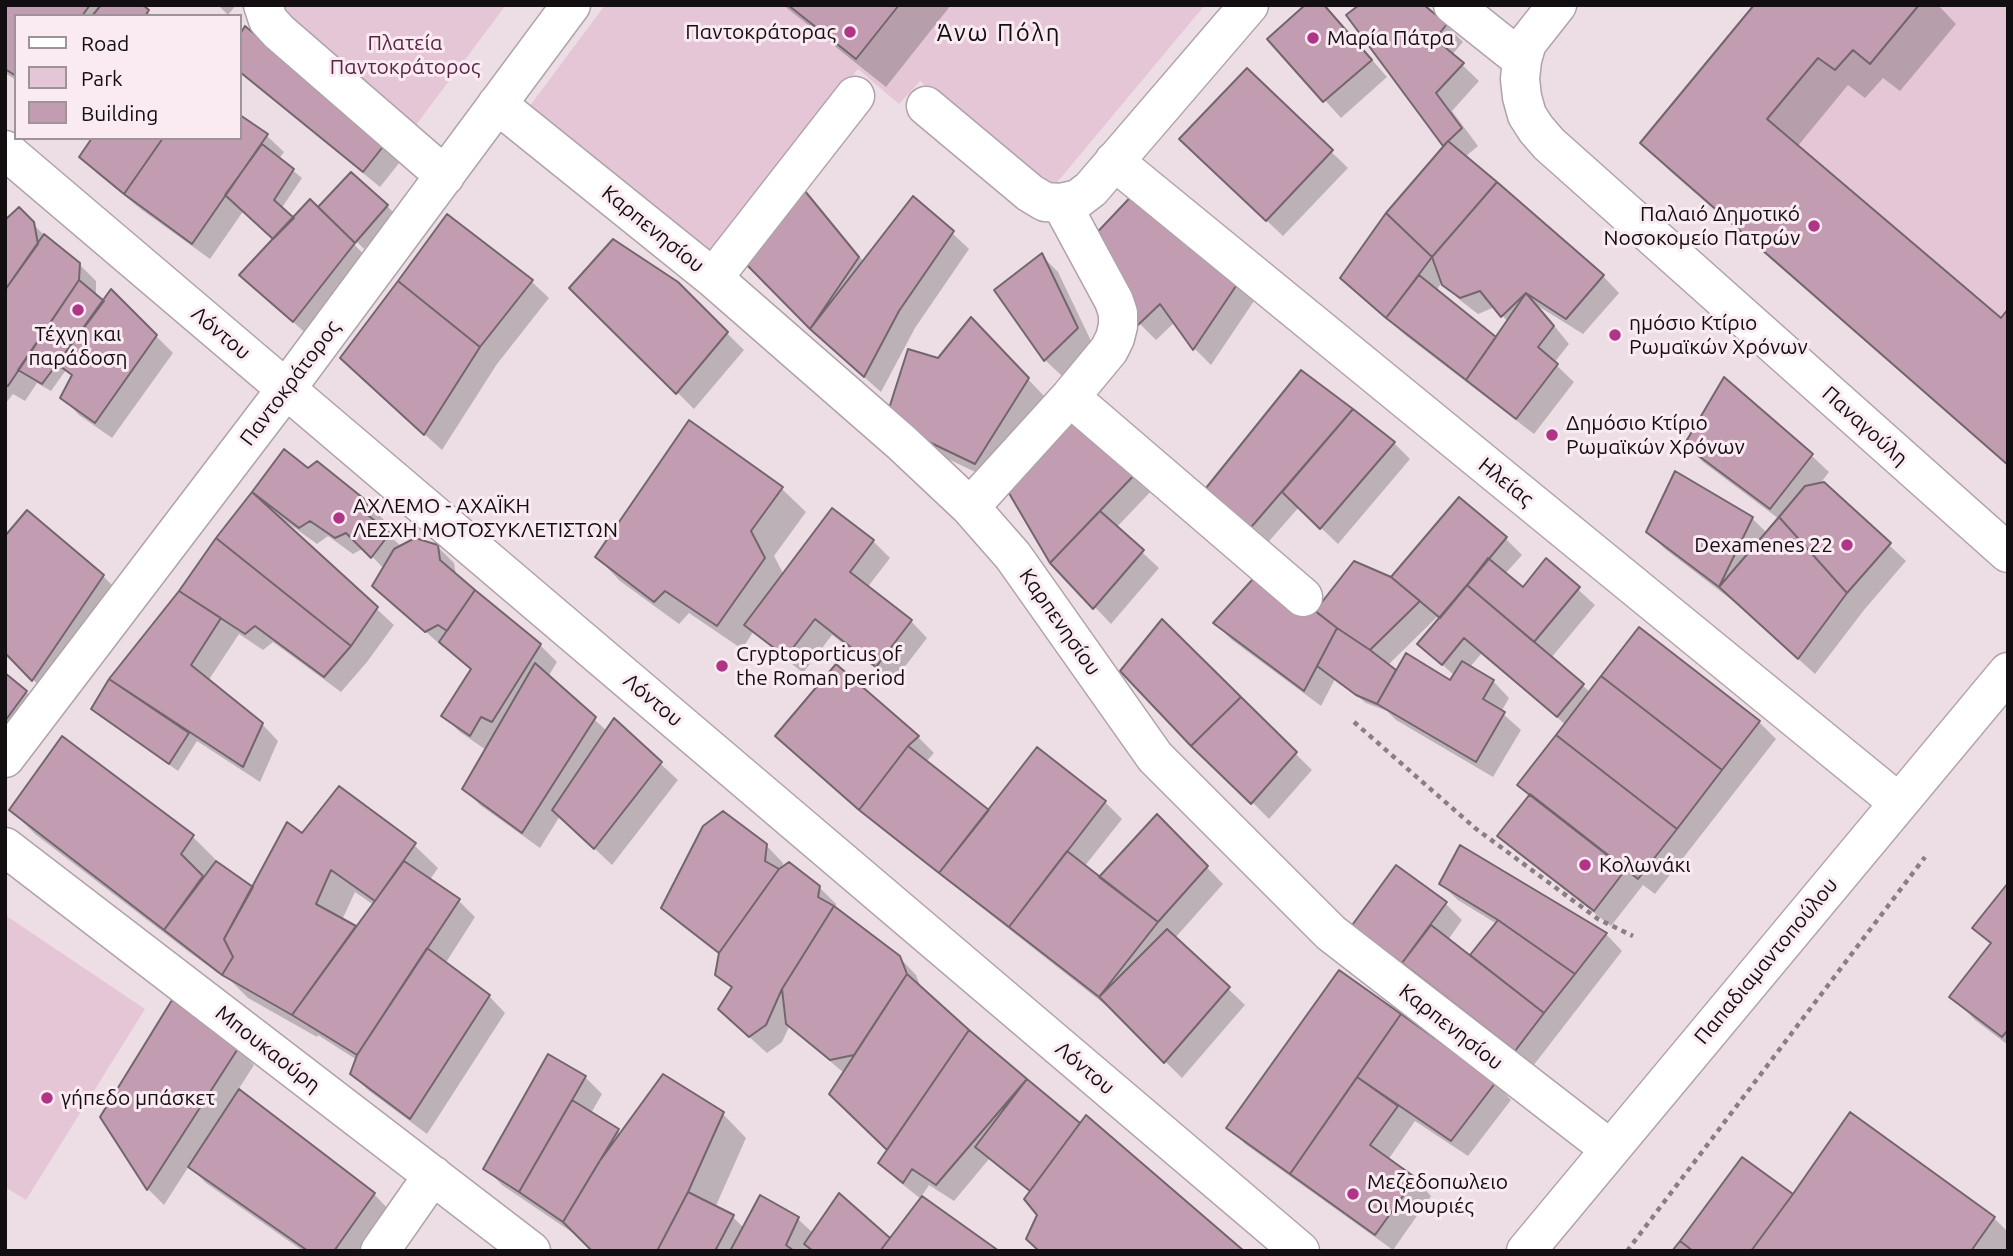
<!DOCTYPE html>
<html>
<head>
<meta charset="utf-8">
<style>
	body { margin:0 }
	#map { position:relative; width:2013px; height:1256px; overflow:hidden; background:#eddee6; font-family:Ubuntu,sans-serif }
	canvas { display:block }
	.frame { position:absolute; inset:0; border:7px solid #130e11; pointer-events:none }
	.legend { position:absolute; left:14px; top:14px; width:228px; height:126px; box-sizing:border-box; background:#faebf3; border:2px solid #9e9399; margin:0; padding:9px 12px; list-style:none; font-size:21px; color:#130e11 }
	.legend li { display:flex; align-items:center; gap:14px; height:35px }
	.legend b { width:35px; border:2px solid #9e9399 }
</style>
</head>
<body>
<div id="map">
<canvas width="2013" height="1256"></canvas>
<div class="frame"></div>
<ul class="legend">
<li><b style="height:9px;background:#fff"></b>Road</li>
<li><b style="height:19px;background:#e5c6d6"></b>Park</li>
<li><b style="height:19px;background:#c29db2"></b>Building</li>
</ul>
</div>
<script>
const context = document.querySelector('canvas').getContext('2d');
context.lineJoin = 'round';
function paint(path, color) { context.fillStyle = color; context.fill(path, 'evenodd'); }
const poly = rows => new Path2D(rows.map(r => 'M' + r).join(''));
function trace(path, color, width, dash) { context.strokeStyle = color; context.lineWidth = width; context.lineCap = dash ? 'butt' : 'round'; context.setLineDash(dash || []); context.stroke(path); }
function drawText(font, color, halo, rows, align = 'center') {
  context.font = font + ' Ubuntu,sans-serif'; context.lineWidth = 6; context.setLineDash([]); context.textBaseline = 'middle'; context.strokeStyle = halo; context.fillStyle = color; for (const [text, x, y, turn = 0] of rows) {
    context.save(); context.translate(x, y); context.rotate((+turn || 0) * Math.PI / 180); context.textAlign = isNaN(turn) ? turn : align; if (halo) context.strokeText(text, 0, 0); context.fillText(text, 0, 0); context.restore();
  }
}
paint(poly([
	[272,5,506,5,413,129],
	[605,5,1205,5,1049,192,920,81,899,104,858,69,708,261,526,111],
	[1919,5,2008,5,2008,309,2001,318,1767,119,1818,58,1835,70,1853,50,1870,63],
	[5,915,145,1009,26,1200,5,1187]
]), '#e5c6d6');
paint(poly([
	[5,5,140,5,152,16,16,16,16,80,5,73],
	[218,5,236,5,228,15],
	[783,5,951,5,886,87],
	[1756,5,1938,5,1956,24,1900,91,1883,78,1865,98,1848,85,1797,147,2001,321,2008,312,2008,466,1671,172,1642,143],
	[1333,15,1387,77,1341,118,1270,39],
	[1349,16,1446,25,1463,42,1452,55,1479,81,1452,111,1478,146,1465,157,1603,276,1619,293,1583,334,1538,306,1569,344,1554,363,1574,382,1534,434,1405,335,1359,294,1445,147],
	[1442,282,1461,301,1478,314,1495,307,1508,322,1496,340,1436,291],
	[246,29,400,162,380,187,240,73,240,37],
	[1247,70,1348,168,1283,236,1198,156],
	[240,117,267,136,284,152,279,159,302,178,281,209,293,220,330,221,387,206,395,214,364,249,353,238,353,243,370,261,310,337,258,291,275,239,244,210,210,259,142,210,98,174,81,157,240,138],
	[800,188,816,204,864,262,952,233,969,249,915,328,881,392,828,345,745,261],
	[1141,189,1254,301,1211,365,1195,349,1175,322,1156,340,1140,324,1091,241],
	[19,210,48,239,79,264,96,281,96,296,104,303,112,292,173,353,112,438,79,415,62,398,73,377,66,370,51,391,37,383,25,401,13,394,5,404,5,219,7,220],
	[447,216,532,282,549,298,497,364,442,450,359,375],
	[1041,255,1058,272,1093,345,1062,376,1045,360,997,290],
	[677,284,744,350,694,409,572,288],
	[987,336,1044,396,992,480,904,438,939,360],
	[1301,373,1394,443,1410,459,1338,544,1299,507,1264,547,1221,510],
	[1725,380,1812,456,1829,472,1819,485,1889,545,1906,561,1864,610,1815,674,1737,604,1665,549,1648,532,1752,518,1767,533,1779,519,1703,462,1686,445],
	[1077,416,1155,487,1116,528,1159,568,1111,624,1052,562,1005,484],
	[689,422,782,489,806,512,774,556,784,575,873,541,890,558,867,588,911,621,927,638,893,682,832,635,803,673,753,632,742,649,689,613,679,624,620,581,597,557],
	[285,452,308,470,367,503,384,520,381,528,402,547,437,546,454,563,456,575,540,645,557,662,548,677,607,731,614,721,678,780,612,865,560,816,540,848,480,805,464,788,486,750,460,732,443,716,472,670,445,646,443,647,374,586,384,569,364,548,353,554,328,536,317,544,281,518,280,520,394,625,367,662,341,692,273,642,263,650,239,634,208,681,262,724,278,741,260,782,197,741,178,771,101,717,93,709,110,680,180,592],
	[27,512,103,576,120,593,49,696,5,650],
	[1505,538,1522,555,1505,574,1523,589,1547,561,1595,605,1551,658,1590,692,1639,629,1759,722,1776,739,1655,894,1643,885,1611,926,1516,852,1500,836,1531,796,1566,725,1481,654,1470,667,1493,681,1509,698,1501,712,1521,730,1493,777,1396,720,1387,711,1366,703,1335,679,1321,706,1232,640,1215,623,1315,613,1392,579],
	[1437,617,1441,619,1419,644,1455,676,1451,682,1397,673,1387,666],
	[1162,622,1312,770,1269,819,1122,671],
	[5,676,26,692,43,708,5,760],
	[918,737,934,753,926,762,989,812,1105,802,1122,819,1084,867,1099,879,1157,816,1223,884,1175,938,1245,1005,1182,1078,1117,1014,878,826,794,753],
	[11,810,193,837,216,860,215,863,253,889,303,835,414,845,438,868,429,881,459,901,475,917,445,964,489,996,505,1013,427,1134,368,1090,352,1074,357,1060,318,1035,317,1037,248,998,223,973,218,973,219,974,189,952,35,834],
	[355,892,374,905,357,929,342,920],
	[766,845,783,863,782,869,819,887,836,904,835,909,899,957,916,975,922,990,967,1032,1080,1126,1039,1215,1031,1193,989,1159,954,1201,929,1185,921,1197,996,1251,810,1247,808,1251,594,1251,582,1239,502,1185,485,1168,585,1077,602,1094,591,1113,621,1134,723,1114,746,1138,715,1208,733,1217,744,1228,760,1197,798,1219,813,1233,890,1240,921,1199,897,1180,880,1163,889,1150,844,1073,805,1040,790,1025,782,1042,767,1053,737,1026,732,989,717,974,721,956,680,924,663,908],
	[1441,884,1606,934,1622,951,1533,1066,1369,944,1446,904,1462,920,1448,940,1470,957,1497,924,1458,900],
	[2008,886,2008,1045,1975,1020,1952,996,1992,945,1974,928],
	[1339,972,1495,1083,1511,1100,1468,1156,1415,1121,1388,1160,1415,1179,1431,1196,1393,1250,1245,1144,1229,1127],
	[238,1049,254,1065,238,1090,374,1194,390,1211,362,1251,303,1251,206,1183,189,1166,164,1205,148,1189,102,1117],
	[1794,1197,1994,1218,2008,1232,2008,1251,1673,1251]
]), '#0003');
const building = poly([
	[5,5,90,5,82,16,16,16,16,76,5,69,5,5],
	[101,5,143,5,149,10,145,16,92,16,101,5],
	[788,5,899,5,856,59,788,5],
	[1305,5,1324,5,1372,60,1323,102,1267,39,1305,5],
	[1359,5,1424,5,1447,24,1435,39,1464,63,1436,93,1462,128,1443,146,1346,15,1359,5],
	[1754,5,1919,5,1870,64,1853,50,1835,70,1818,58,1767,119,2001,318,2008,309,2008,465,1640,143,1754,5],
	[245,26,385,144,363,172,240,72,240,34,245,26],
	[1247,68,1333,150,1266,221,1179,139,1247,68],
	[240,115,268,134,192,244,124,194,163,138,240,138,240,115],
	[92,138,163,138,124,194,79,157,92,138],
	[1448,141,1497,182,1432,257,1386,213,1448,141],
	[262,144,294,169,274,200,294,218,273,239,225,195,262,144],
	[351,172,388,205,355,243,318,207,351,172],
	[1497,182,1604,275,1566,319,1526,293,1501,317,1480,291,1460,298,1442,285,1432,257,1497,182],
	[800,185,859,257,810,329,743,261,800,185],
	[1140,187,1238,283,1193,350,1160,304,1138,325,1089,241,1140,187],
	[913,196,954,231,899,311,864,377,810,329,913,196],
	[310,199,355,243,293,322,239,275,310,199],
	[19,207,34,222,38,244,5,290,5,220,19,207],
	[1386,213,1432,257,1386,318,1340,278,1386,213],
	[447,214,533,280,480,347,398,281,447,214],
	[44,234,80,263,79,280,8,386,5,385,5,290,44,234],
	[613,239,678,282,728,332,676,394,569,288,613,239],
	[1042,253,1078,328,1044,361,994,290,1042,253],
	[1419,275,1496,337,1466,380,1386,318,1419,275],
	[79,280,104,301,42,384,18,370,79,280],
	[398,281,480,347,424,435,340,358,398,281],
	[111,289,157,335,95,423,60,398,72,375,57,364,111,289],
	[1526,293,1554,326,1538,347,1558,364,1516,419,1466,380,1526,293],
	[971,317,1029,378,975,464,885,421,908,349,938,358,971,317],
	[1301,370,1353,409,1247,532,1202,493,1301,370],
	[1724,377,1813,454,1770,509,1684,445,1724,377],
	[1353,409,1395,442,1320,529,1282,492,1353,409],
	[1077,414,1140,469,1050,563,1003,483,1077,414],
	[689,420,783,487,751,531,765,558,717,626,665,591,654,602,595,557,689,420],
	[284,449,308,468,317,461,368,502,364,512,390,533,371,558,346,533,335,538,310,521,299,528,252,492,284,449],
	[1675,471,1753,517,1719,587,1646,532,1675,471],
	[1824,482,1891,543,1847,593,1779,517,1805,486,1824,482],
	[252,492,378,607,351,646,216,538,252,492],
	[1459,497,1507,537,1440,618,1391,577,1459,497],
	[832,508,874,540,850,572,912,620,876,667,815,619,786,657,744,625,832,508],
	[27,510,104,575,32,681,5,653,5,536,27,510],
	[1100,511,1144,550,1093,609,1050,563,1100,511],
	[1779,517,1847,593,1798,659,1719,587,1779,517],
	[216,538,351,646,324,677,255,626,245,634,179,591,216,538],
	[415,538,438,545,440,560,475,590,447,631,438,625,425,632,372,586,394,549,415,538],
	[1488,558,1523,587,1546,558,1580,587,1534,642,1467,585,1488,558],
	[1354,561,1391,577,1420,601,1370,650,1337,628,1315,611,1354,561],
	[1262,569,1337,628,1304,691,1213,623,1262,569],
	[1467,585,1584,684,1557,717,1464,638,1442,665,1417,644,1467,585],
	[475,590,541,644,492,722,481,717,470,736,441,716,471,669,439,642,475,590],
	[179,591,221,618,191,665,263,723,243,767,109,679,179,591],
	[1162,619,1241,697,1191,746,1120,671,1162,619],
	[1639,627,1760,721,1722,770,1601,676,1639,627],
	[1337,628,1370,650,1396,670,1377,704,1356,695,1317,666,1337,628],
	[1406,653,1450,680,1462,661,1494,680,1483,699,1505,712,1476,762,1377,704,1406,653],
	[535,663,596,717,522,833,462,789,535,663],
	[836,664,919,736,908,746,859,810,775,736,836,664],
	[5,673,27,691,5,721,5,673],
	[1601,676,1722,770,1677,829,1556,735,1601,676],
	[109,679,189,733,169,764,91,709,109,679],
	[1241,697,1297,752,1251,804,1191,746,1241,697],
	[614,718,662,762,594,849,552,810,614,718],
	[1556,735,1677,829,1638,879,1517,785,1556,735],
	[62,736,194,835,181,854,203,876,164,930,9,810,62,736],
	[908,746,989,810,939,873,859,810,908,746],
	[1037,747,1106,801,1009,927,939,873,1037,747],
	[339,786,416,843,375,901,331,870,316,904,356,926,292,1015,222,975,233,957,224,939,287,822,302,833,339,786],
	[1530,794,1626,869,1594,911,1497,836,1530,794],
	[723,811,767,844,765,861,779,869,719,953,661,908,703,826,723,811],
	[1157,814,1208,866,1158,922,1099,877,1157,814],
	[1460,845,1607,933,1575,974,1498,920,1439,884,1460,845],
	[1067,851,1158,922,1099,997,1009,927,1067,851],
	[216,861,253,887,224,939,233,957,222,975,164,930,216,861],
	[404,861,460,899,357,1055,292,1015,404,861],
	[789,862,820,886,818,897,834,906,782,989,766,1025,749,1037,718,1009,732,987,715,975,719,953,779,869,789,862],
	[1396,865,1447,902,1402,963,1350,928,1396,865],
	[2008,883,2008,1030,2002,1037,1949,997,1991,943,1972,928,2008,883],
	[834,906,900,956,907,974,854,1055,830,1060,786,1024,782,989,834,906],
	[1498,920,1575,974,1544,1013,1470,955,1498,920],
	[1431,925,1544,1013,1515,1051,1402,963,1431,925],
	[1167,929,1230,987,1164,1063,1099,997,1167,929],
	[427,948,490,995,410,1119,350,1074,357,1055,427,948],
	[1339,970,1401,1014,1290,1174,1226,1128,1339,970],
	[907,974,969,1030,887,1150,829,1094,907,974],
	[172,1000,239,1047,147,1190,100,1117,172,1000],
	[1401,1014,1496,1082,1451,1141,1357,1077,1401,1014],
	[969,1030,1027,1079,936,1185,912,1169,903,1183,878,1163,969,1030],
	[548,1054,586,1076,519,1192,483,1169,548,1054],
	[663,1074,724,1112,688,1192,657,1251,592,1251,563,1222,599,1162,663,1074],
	[1357,1077,1398,1106,1370,1145,1416,1178,1375,1235,1290,1174,1357,1077],
	[1027,1079,1080,1123,1030,1191,975,1147,1027,1079],
	[239,1089,375,1193,334,1251,308,1251,188,1167,239,1089],
	[572,1100,619,1129,563,1222,519,1192,572,1100],
	[1850,1112,1995,1217,1971,1251,1751,1251,1793,1194,1850,1112],
	[1086,1115,1244,1251,1039,1251,1026,1239,1037,1215,1024,1199,1086,1115],
	[1742,1157,1793,1194,1751,1251,1693,1251,1680,1241,1742,1157],
	[688,1192,734,1215,715,1251,657,1251,688,1192],
	[839,1193,890,1238,880,1251,813,1251,804,1244,839,1193],
	[760,1195,799,1217,786,1245,794,1251,730,1251,760,1195],
	[922,1196,999,1251,880,1251,922,1196],
	[1680,1241,1693,1251,1672,1251,1680,1241]
]);
paint(building, '#c29db2');
trace(building, '#72666c', 2);
const minor = poly([
	[263,5,268,20,279,32,445,176],
	[1453,5,1522,60],
	[1557,5,1527,43,1522,60,1520,79,1522,97,1527,115,1536,129,1549,144,2008,553],
	[497,104,713,278,902,443,970,507,1013,556,1155,757,1331,933,1610,1149],
	[926,106,1030,193,1045,202,1061,203,1078,199,1091,189,1249,5],
	[5,150,1300,1251],
	[1114,161,1899,803],
	[713,278,855,96],
	[1070,397,1303,597],
	[970,507,1070,397,1109,350,1115,338,1118,326,1118,313,1114,301,1061,203],
	[5,758,286,389,571,5],
	[5,847,531,1251],
	[380,1251,433,1175],
	[1526,1251,2008,672]
]);
trace(minor, '#b0a2aa', 41);
trace(poly([
	[1354,722,1475,828,1598,919,1633,936],
	[1627,1251,1925,857]
]), '#887e83', 4.5, [5, 5]);
trace(minor, '#fff', 38);
for (const [x, y, r, color] of [
	[850,32,7,"#b03586"],
	[1313,38,7,"#b03586"],
	[1814,226,7,"#b03586"],
	[78,310,7,"#b03586"],
	[1615,335,7,"#b03586"],
	[1552,435,7,"#b03586"],
	[339,518,7,"#b03586"],
	[1847,545,7,"#b03586"],
	[722,666,7,"#b03586"],
	[1585,865,7,"#b03586"],
	[47,1098,7,"#b03586"],
	[1353,1194,7,"#b03586"]
]) { const dot = new Path2D(); dot.arc(x, y, r, 0, 2 * Math.PI); context.fillStyle = color; context.fill(dot); trace(dot, '#faebf3', 2.5); }
drawText('21px', '#130e11', '#faebf3', [
	["Παντοκράτορας",836,32,"right"],
	["Μαρία Πάτρα",1327,38],
	["Παλαιό Δημοτικό",1800,214,"right"],
	["Νοσοκομείο Πατρών",1800,238,"right"],
	["ημόσιο Κτίριο",1629,323],
	["Ρωμαϊκών Χρόνων",1629,347],
	["Τέχνη και",78,334,"center"],
	["παράδοση",78,358,"center"],
	["Δημόσιο Κτίριο",1566,423],
	["Ρωμαϊκών Χρόνων",1566,447],
	["ΑΧΛΕΜΟ - ΑΧΑΪΚΗ",353,506],
	["ΛΕΣΧΗ ΜΟΤΟΣΥΚΛΕΤΙΣΤΩΝ",353,530],
	["Dexamenes 22",1833,545,"right"],
	["Cryptoporticus of",736,654],
	["the Roman period",736,678],
	["Κολωνάκι",1599,865],
	["γήπεδο μπάσκετ",61,1098],
	["Μεζεδοπωλειο",1367,1182],
	["Οι Μουριές",1367,1206]
], 'left');
drawText('21px', '#572745', '#faebf3', [
	["Πλατεία",405,43],
	["Παντοκράτορος",405,67]
]);
drawText('21px', '#130e11', '#faebf3', [
	["Καρπενησίου",653,229,39],
	["Λόντου",221,333,40],
	["Παντοκράτορος",290,383,-53],
	["Παναγούλη",1865,426,42],
	["Ηλείας",1506,482,39],
	["Καρπενησίου",1060,622,55],
	["Λόντου",653,700,40],
	["Παπαδιαμαντοπούλου",1766,961,-50],
	["Καρπενησίου",1451,1027,38],
	["Μπουκαούρη",268,1049,38],
	["Λόντου",1085,1068,40]
]);
context.letterSpacing = '2px';
drawText('24px', '#130e11', '#faebf3', [
	["Άνω Πόλη",999,33]
]);
context.letterSpacing = '0px';
</script>
</body>
</html>
